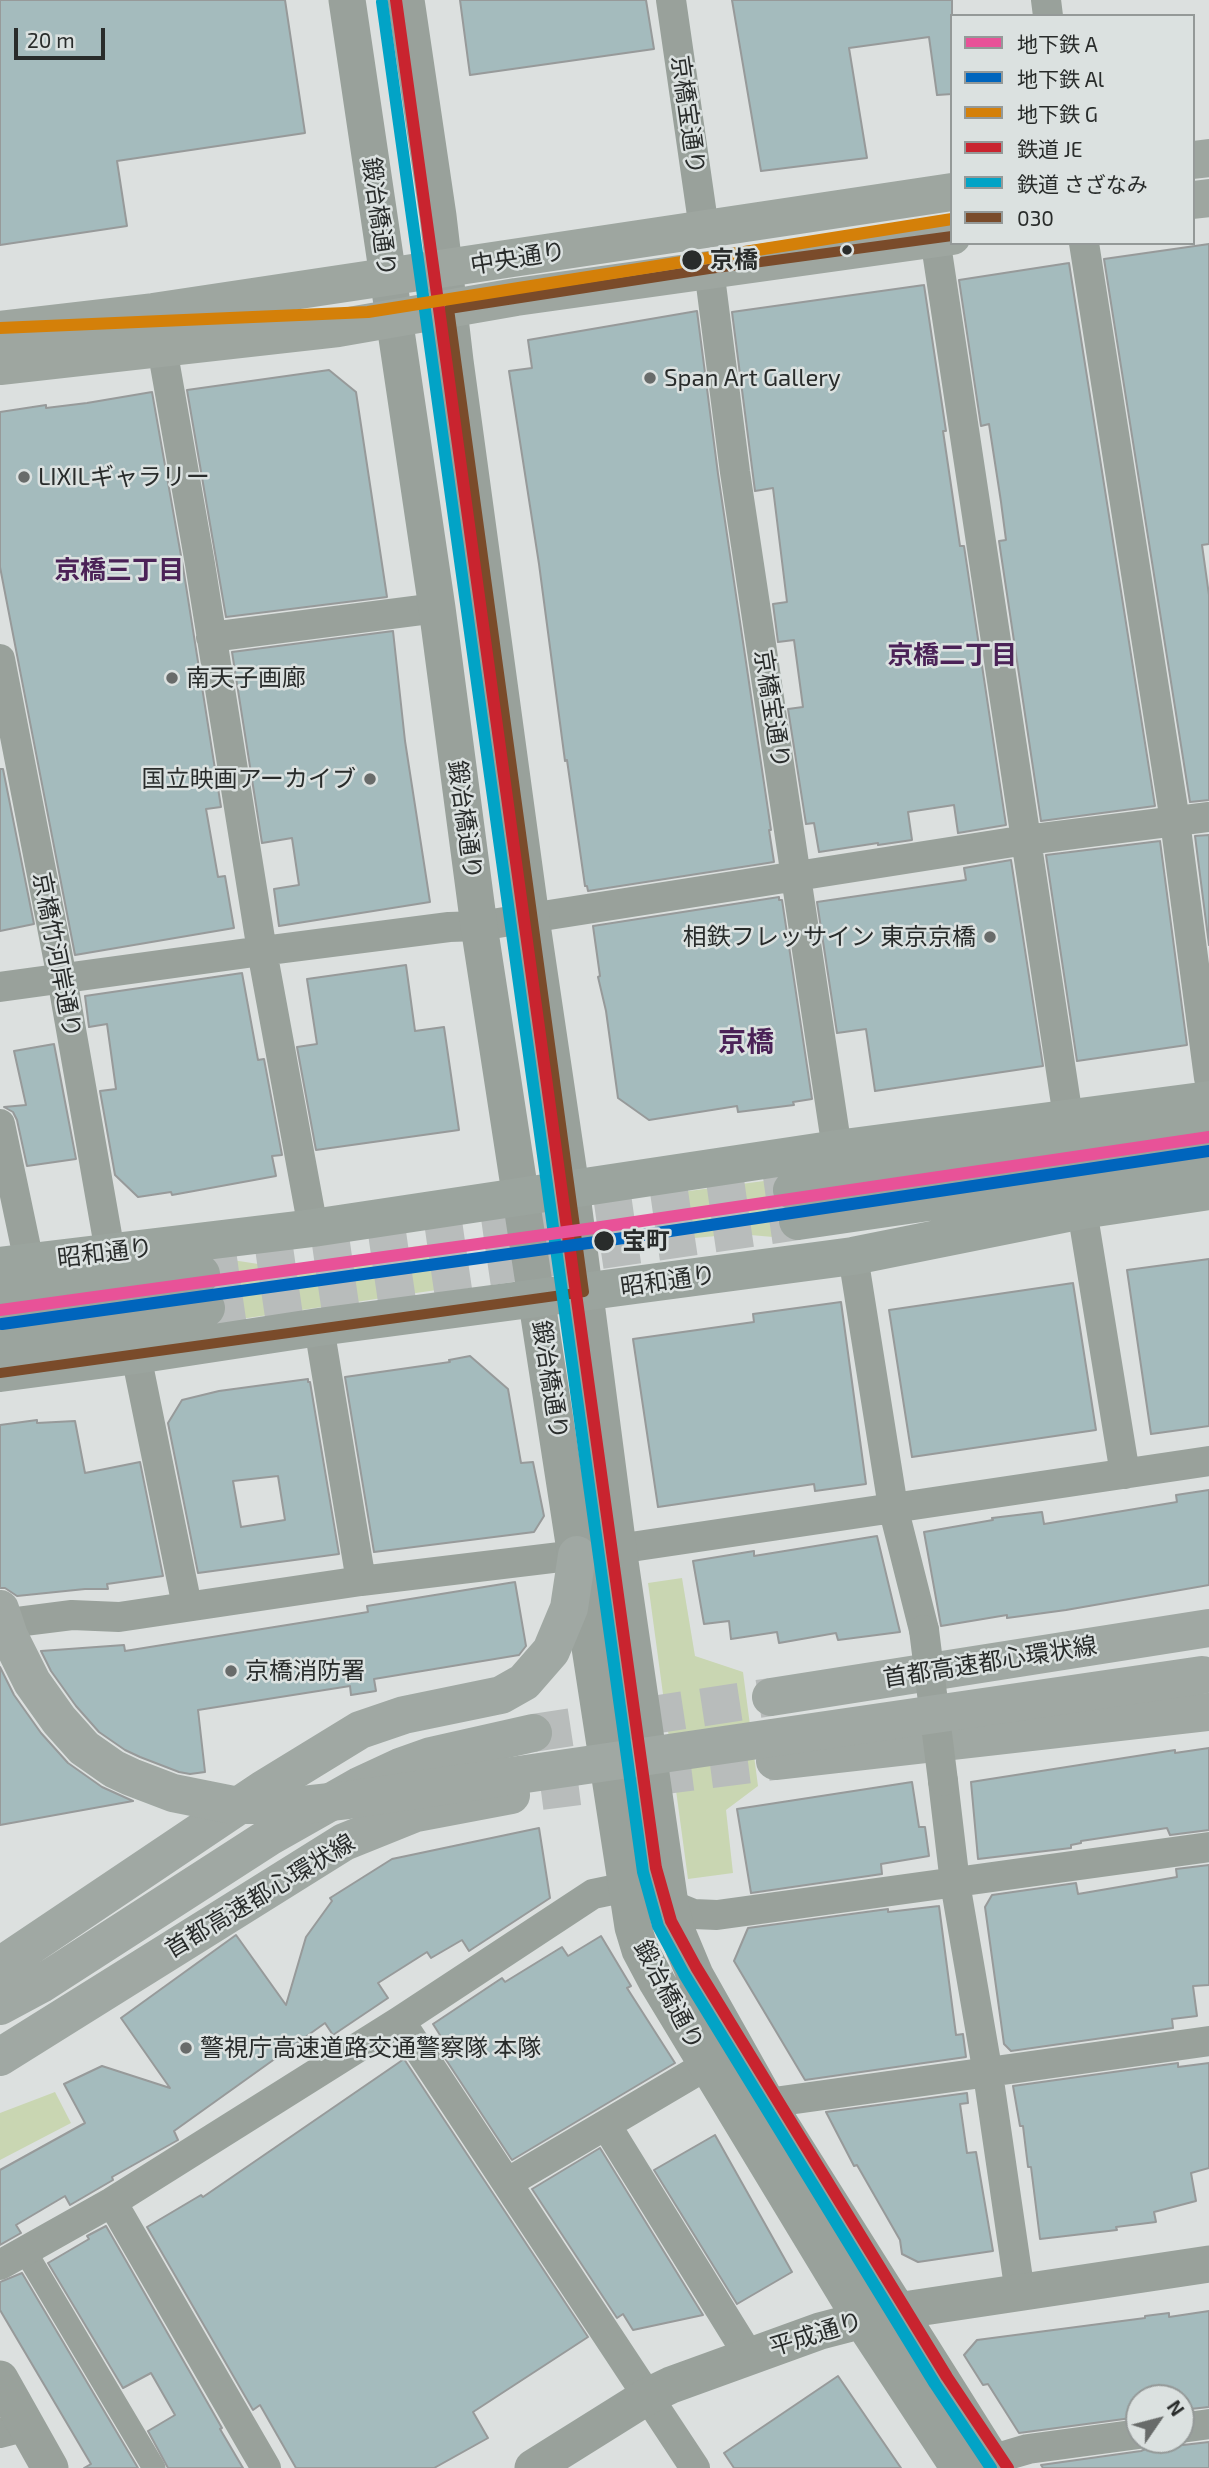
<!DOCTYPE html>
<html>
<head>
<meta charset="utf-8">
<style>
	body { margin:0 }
	#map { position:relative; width:1209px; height:2468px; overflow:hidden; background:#dce0df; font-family:"Exo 2","Noto Sans JP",sans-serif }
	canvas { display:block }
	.legend { position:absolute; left:950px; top:14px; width:245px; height:231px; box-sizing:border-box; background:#dbe1e0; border:2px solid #949998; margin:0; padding:9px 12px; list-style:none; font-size:21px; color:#292c2b }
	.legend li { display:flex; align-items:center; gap:14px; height:35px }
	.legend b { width:35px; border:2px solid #949998 }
	.north { position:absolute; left:1125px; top:2384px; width:70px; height:70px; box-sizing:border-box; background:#dbe1e0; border:2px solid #949998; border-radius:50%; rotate:55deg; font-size:19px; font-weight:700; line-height:28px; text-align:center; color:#292c2b }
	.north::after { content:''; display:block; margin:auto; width:24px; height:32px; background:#686b6a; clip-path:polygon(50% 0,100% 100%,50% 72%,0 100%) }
	.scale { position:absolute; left:14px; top:28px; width:91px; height:32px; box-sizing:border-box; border:4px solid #292c2b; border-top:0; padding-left:9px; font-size:21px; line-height:24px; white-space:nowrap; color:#292c2b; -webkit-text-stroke:5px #dbe1e0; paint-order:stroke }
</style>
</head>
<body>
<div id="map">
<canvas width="1209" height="2468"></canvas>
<ul class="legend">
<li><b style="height:9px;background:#e85298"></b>地下鉄 A</li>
<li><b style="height:9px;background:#0065bd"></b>地下鉄 Al</li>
<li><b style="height:9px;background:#d48009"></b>地下鉄 G</li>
<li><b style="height:9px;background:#c9242f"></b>鉄道 JE</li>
<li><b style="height:9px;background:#02a3c6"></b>鉄道 さざなみ</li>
<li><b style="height:9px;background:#7a4b2a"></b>030</li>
</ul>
<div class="north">N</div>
<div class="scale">20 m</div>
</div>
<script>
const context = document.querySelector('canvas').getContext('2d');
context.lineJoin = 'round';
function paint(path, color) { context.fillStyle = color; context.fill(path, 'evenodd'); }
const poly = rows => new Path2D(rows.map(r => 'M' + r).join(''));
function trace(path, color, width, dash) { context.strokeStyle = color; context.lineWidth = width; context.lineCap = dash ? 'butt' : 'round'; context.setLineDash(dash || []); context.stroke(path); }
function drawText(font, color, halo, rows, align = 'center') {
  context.font = font + ' "Exo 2","Noto Sans JP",sans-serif'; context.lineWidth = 5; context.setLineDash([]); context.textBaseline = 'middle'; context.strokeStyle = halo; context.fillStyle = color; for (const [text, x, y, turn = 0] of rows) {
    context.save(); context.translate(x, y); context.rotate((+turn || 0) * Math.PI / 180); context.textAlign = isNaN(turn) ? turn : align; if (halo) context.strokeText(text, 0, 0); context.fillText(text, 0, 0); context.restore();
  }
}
paint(poly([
	[786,1178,796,1239,739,1234,672,1240,667,1194],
	[444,1242,450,1288,214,1323,206,1256,278,1267],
	[682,1578,695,1656,743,1672,758,1786,726,1810,733,1873,688,1879,648,1583],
	[55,2092,71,2123,0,2160,0,2113]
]), '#c9d6b2');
const building = poly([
	[0,0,285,0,305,133,117,161,127,226,0,245,0,0],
	[460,0,646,0,654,49,470,75,460,0],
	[732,0,952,0,952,94,937,95,929,37,849,48,867,158,761,171,732,0],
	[1209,244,1209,544,1202,545,1209,595,1209,800,1190,802,1104,259,1209,244],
	[1069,263,1155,806,1041,821,999,541,1006,540,1001,502,989,424,981,426,959,280,1069,263],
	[924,285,946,431,943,431,960,546,964,546,1006,825,958,833,954,805,908,812,912,840,878,845,878,843,819,852,814,823,806,824,788,709,803,707,794,640,778,642,773,604,787,602,773,488,755,491,732,312,924,285],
	[697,311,718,474,771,830,769,830,774,862,588,891,587,886,585,886,567,760,565,761,539,564,509,371,532,368,528,340,697,311],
	[329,370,356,392,387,597,226,617,187,390,329,370],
	[152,392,183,567,221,807,206,809,218,877,225,876,234,928,75,955,0,567,0,412,46,405,46,408,87,403,152,392],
	[393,631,405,741,430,902,279,926,274,889,299,885,292,838,262,843,232,652,393,631],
	[0,769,3,769,34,924,0,931,0,769],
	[1209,835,1209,945,1195,836,1209,835],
	[1160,841,1187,1045,1077,1061,1046,855,1160,841],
	[1011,860,1043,1066,875,1091,866,1029,837,1033,817,902,966,880,964,868,1011,860],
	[779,897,779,900,782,900,812,1099,793,1102,794,1105,738,1112,737,1106,649,1120,618,1098,606,1011,598,977,600,976,593,926,779,897],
	[406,965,415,1031,444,1027,459,1130,316,1150,297,1047,317,1044,307,979,406,965],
	[242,973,258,1060,264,1059,282,1155,272,1156,276,1176,172,1195,171,1192,138,1197,115,1175,100,1091,116,1089,107,1024,89,1027,85,996,242,973],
	[54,1044,76,1159,27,1166,17,1120,13,1112,4,1107,26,1105,14,1051,54,1044],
	[1209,1259,1209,1426,1151,1434,1127,1270,1209,1259],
	[1073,1283,1096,1430,912,1457,889,1310,1073,1283],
	[841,1302,866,1484,815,1491,814,1484,658,1507,633,1339,754,1322,753,1314,841,1302],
	[470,1356,508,1389,521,1463,533,1462,544,1516,534,1532,374,1552,345,1377,450,1362,449,1360,470,1356],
	[308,1379,308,1382,310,1382,339,1554,198,1573,168,1423,182,1400,219,1391,308,1379],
	[278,1476,285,1520,241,1527,233,1481,278,1476],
	[37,1420,37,1423,75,1421,85,1473,140,1462,163,1576,107,1584,108,1589,85,1589,17,1596,5,1588,0,1588,0,1425,37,1420],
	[1209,1490,1209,1585,1066,1610,1007,1618,1007,1615,941,1626,924,1532,993,1520,992,1518,1042,1512,1044,1524,1177,1502,1176,1495,1209,1490],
	[877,1536,900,1632,838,1640,836,1633,779,1643,777,1632,731,1639,729,1621,704,1624,693,1561,754,1551,754,1556,877,1536],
	[515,1582,526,1646,519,1655,374,1679,376,1691,351,1695,350,1686,198,1710,205,1772,190,1774,179,1772,140,1757,125,1750,99,1732,76,1706,51,1671,41,1651,124,1645,125,1651,368,1612,367,1606,515,1582],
	[0,1667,14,1695,41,1733,68,1763,102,1787,133,1801,0,1825,0,1667],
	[1209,1748,1209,1830,1170,1835,1167,1828,1081,1841,1081,1843,1071,1845,1071,1848,978,1859,971,1782,1175,1750,1175,1753,1209,1748],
	[912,1782,919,1827,925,1827,929,1856,881,1864,882,1874,751,1893,737,1809,912,1782],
	[539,1828,550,1898,469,1951,462,1940,431,1958,427,1952,378,1983,388,1998,333,2035,325,2023,174,2131,178,2140,112,2177,113,2180,70,2205,65,2196,16,2225,21,2233,0,2245,0,2170,85,2123,64,2084,102,2066,170,2088,121,2018,236,1935,286,2005,306,1937,332,1901,330,1898,392,1859,539,1828],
	[1209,1865,1209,1985,1193,1986,1197,2016,1172,2019,1173,2028,1011,2051,1004,2044,985,1907,992,1895,1076,1883,1078,1894,1177,1877,1176,1869,1209,1865],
	[939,1906,956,2035,963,2034,966,2057,805,2080,734,1961,748,1928,888,1909,888,1912,939,1906],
	[601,1936,631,1986,627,1988,675,2063,512,2160,433,2040,440,2035,433,2024,502,1978,505,1982,562,1947,568,1956,601,1936],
	[404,2059,588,2337,473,2412,488,2438,434,2468,296,2468,260,2405,253,2410,147,2227,201,2195,203,2197,404,2059],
	[1178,2063,1178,2067,1209,2063,1209,2168,1191,2173,1196,2201,1154,2212,1156,2222,1116,2227,1117,2230,1040,2239,1031,2167,1028,2167,1023,2126,1020,2126,1013,2086,1178,2063],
	[967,2093,968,2103,960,2104,967,2153,976,2152,993,2251,918,2262,902,2254,900,2240,857,2165,854,2166,826,2112,967,2093],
	[715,2135,792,2272,737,2304,654,2170,715,2135],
	[600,2148,703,2315,633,2330,623,2314,617,2318,532,2189,600,2148],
	[106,2226,222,2428,220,2429,243,2468,168,2468,148,2431,175,2415,151,2373,123,2388,48,2263,89,2239,87,2236,106,2226],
	[22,2273,138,2468,84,2468,91,2464,0,2310,0,2282,22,2273],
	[1209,2311,1209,2407,1181,2410,1181,2398,1139,2398,1139,2417,1019,2433,988,2384,983,2385,964,2355,977,2340,1145,2318,1145,2316,1169,2313,1169,2317,1209,2311],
	[838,2376,901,2468,734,2468,724,2453,838,2376],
	[1155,2440,1169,2440,1175,2444,1183,2445,1209,2442,1209,2468,1043,2468,1041,2465,1141,2451,1150,2447,1155,2440]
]);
paint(building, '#a4bbbd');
trace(building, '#979a9a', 2);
trace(poly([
	[201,1274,792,1190],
	[206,1308,798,1221]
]), '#b8bcbb', 38, [38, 19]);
trace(poly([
	[533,1733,771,1697],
	[541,1791,775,1761]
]), '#b8bcbb', 38, [38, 19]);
trace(poly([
	[25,2251,154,2468]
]), '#99a19b', 23);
trace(poly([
	[671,0,704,229],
	[1046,0,1048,16],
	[935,238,1068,1117],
	[1084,243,1175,821,1209,1078],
	[709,269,735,472,837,1149],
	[162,348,200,564,262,951,313,1228],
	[211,637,437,608],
	[0,659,62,978,110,1252],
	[0,987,262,951,449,927,479,926,1026,840,1209,817],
	[0,1124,29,1262],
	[1082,1210,1125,1474],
	[853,1256,893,1507,924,1630],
	[319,1327,361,1581],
	[136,1355,187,1606],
	[0,1624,72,1615,119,1617,361,1581,577,1555,1209,1461],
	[943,1781,955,1883,988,2074,1020,2293],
	[400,2021,695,2468],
	[767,2103,1209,2041],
	[606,2125,749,2356],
	[507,2183,707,2065],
	[112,2202,266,2468],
	[0,2265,112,2202,400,2021,593,1894,627,1887,693,1914,717,1915,1209,1847],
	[1181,2428,1209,2424],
	[0,2433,27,2426],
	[991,2460,1028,2449,1139,2434]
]), '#99a19b', 30);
trace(poly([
	[347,0,437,608,479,926,633,1927,640,1950,657,1982,861,2319,959,2468],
	[406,0,438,216,455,361,531,918,571,1188,618,1548,670,1904,677,1932,695,1975,767,2103,997,2468],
	[0,2379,50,2468],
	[533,2468,648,2396,671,2385,820,2331,897,2311,1209,2264]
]), '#99a19b', 37);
trace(poly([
	[792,1190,1209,1129],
	[798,1221,1209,1161],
	[0,1266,313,1228,837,1149,1209,1100],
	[0,1302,201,1274],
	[0,1336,206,1308],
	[0,1373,136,1355,319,1327,853,1256,1082,1210,1209,1191]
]), '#9ba49e', 38);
trace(poly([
	[1193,160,1209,158],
	[1193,200,1209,198],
	[0,330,153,312,952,192],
	[0,366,338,328,516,297,952,236]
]), '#9ea6a0', 38);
trace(poly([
	[771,1697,1209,1628],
	[775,1761,1209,1712],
	[0,1966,262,1790,360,1730,404,1715,501,1695,524,1682,551,1651,569,1608,577,1555],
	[0,2006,41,1984,269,1837,359,1786,400,1767,431,1756,533,1733],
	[0,2057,344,1842,416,1813,511,1795]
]), '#a0a8a3', 38);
trace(poly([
	[924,1630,943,1781]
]), '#99a19b', 30);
trace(poly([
	[0,1609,9,1636,32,1682,59,1720,84,1748,114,1769,131,1777,173,1793,233,1805,303,1805,348,1800,1202,1675]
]), '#a0a8a3', 38);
trace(poly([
	[0,1373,584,1292,449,309,709,269,952,236]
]), '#7a4b2a', 10);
trace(poly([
	[396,0,656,1868,671,1921,696,1967,947,2377,1008,2468]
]), '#c9242f', 12);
trace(poly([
	[382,2,643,1872,658,1926,684,1974,935,2384,991,2468]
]), '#02a3c6', 12);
trace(poly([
	[0,1310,601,1227,1209,1137]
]), '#e85298', 12);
trace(poly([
	[2,1324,603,1241,1209,1151]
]), '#0065bd', 12);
trace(poly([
	[0,328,368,312,952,219]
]), '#d48009', 12);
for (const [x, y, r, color] of [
	[847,250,6,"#292c2b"],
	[692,260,11,"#292c2b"],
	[650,378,7,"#686b6a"],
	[24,477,7,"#686b6a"],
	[172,678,7,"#686b6a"],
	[370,779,7,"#686b6a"],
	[990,937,7,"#686b6a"],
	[604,1241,11,"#292c2b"],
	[231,1671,7,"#686b6a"],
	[186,2048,7,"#686b6a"]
]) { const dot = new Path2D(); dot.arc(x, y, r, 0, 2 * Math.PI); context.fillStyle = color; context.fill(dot); trace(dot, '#dbe1e0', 2.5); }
drawText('24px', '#292c2b', '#dbe1e0', [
	["京橋宝通り",688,115,82],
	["鍛冶橋通り",379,217,82],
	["中央通り",518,258,-9],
	["京橋宝通り",772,709,81],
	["鍛冶橋通り",465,820,82],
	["京橋竹河岸通り",57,955,79],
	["昭和通り",105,1253,-7],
	["昭和通り",668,1281,-8],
	["鍛冶橋通り",550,1380,81],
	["首都高速都心環状線",990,1662,-9],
	["首都高速都心環状線",260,1896,-31],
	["鍛冶橋通り",669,1995,62],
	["平成通り",816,2334,-17]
]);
drawText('bold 24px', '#292c2b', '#dbe1e0', [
	["京橋",710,260],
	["宝町",622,1241]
], 'left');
drawText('24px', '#292c2b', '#dbe1e0', [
	["Span Art Gallery",664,378],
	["LIXILギャラリー",38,477],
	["南天子画廊",186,678],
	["国立映画アーカイブ",356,779,"right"],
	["相鉄フレッサイン 東京京橋",976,937,"right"],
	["京橋消防署",245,1671],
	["警視庁高速道路交通警察隊 本隊",200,2048]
], 'left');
drawText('bold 26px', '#4b2257', '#dbe1e0', [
	["京橋三丁目",119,570],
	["京橋二丁目",952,655]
]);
drawText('bold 28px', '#4b2257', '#dbe1e0', [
	["京橋",746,1042]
]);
</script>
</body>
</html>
